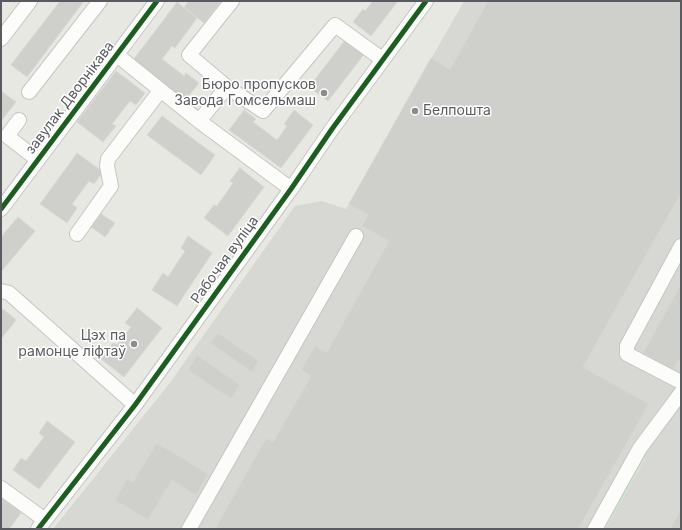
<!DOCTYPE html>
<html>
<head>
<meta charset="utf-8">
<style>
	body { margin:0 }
	#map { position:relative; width:682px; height:530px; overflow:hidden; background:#e8e8e3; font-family:Inter,sans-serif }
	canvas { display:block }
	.frame { position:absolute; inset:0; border:2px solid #595b60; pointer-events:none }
</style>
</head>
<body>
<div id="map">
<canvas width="682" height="530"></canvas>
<div class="frame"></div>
</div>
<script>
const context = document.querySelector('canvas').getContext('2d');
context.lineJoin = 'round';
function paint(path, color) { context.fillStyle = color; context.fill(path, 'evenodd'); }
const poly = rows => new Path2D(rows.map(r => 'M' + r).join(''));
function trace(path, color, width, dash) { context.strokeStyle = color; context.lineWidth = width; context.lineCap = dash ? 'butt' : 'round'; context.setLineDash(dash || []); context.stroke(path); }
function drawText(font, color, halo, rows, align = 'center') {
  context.font = font + ' Inter,sans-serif'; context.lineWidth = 3; context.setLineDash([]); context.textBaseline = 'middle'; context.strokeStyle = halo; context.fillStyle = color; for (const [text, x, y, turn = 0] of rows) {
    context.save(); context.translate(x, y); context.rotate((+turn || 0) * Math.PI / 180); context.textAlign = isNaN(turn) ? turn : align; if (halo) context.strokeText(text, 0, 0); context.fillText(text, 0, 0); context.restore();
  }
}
paint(poly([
	[464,1,681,1,681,529,53,529,169,384,295,206,322,201,346,209]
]), '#d7d7d3');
paint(poly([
	[641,455,646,458,606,529,600,529]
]), '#d1e4d1');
const building = poly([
	[60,1,84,1,27,77,11,65,60,1],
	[189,1,221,1,204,23,184,7,189,1],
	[373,1,398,1,371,36,353,22,363,9,365,11,373,1],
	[488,1,681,1,681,193,583,367,649,404,578,529,215,529,266,438,273,442,311,376,301,370,315,346,327,352,389,241,362,226,368,215,349,204,431,58,450,69,488,1],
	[177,2,197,18,175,48,172,46,162,59,184,76,186,73,199,83,183,103,131,63,177,2],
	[346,39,365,53,328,101,309,87,346,39],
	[116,71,145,93,136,105,130,101,112,124,116,126,103,142,77,122,116,71],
	[1,91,16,102,1,121,1,91],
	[244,110,256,119,253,122,277,140,287,126,284,124,294,110,313,125,281,168,229,130,244,110],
	[162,116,215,155,201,175,147,135,162,116],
	[77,153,103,172,94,184,89,181,72,204,77,208,67,223,40,204,77,153],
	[240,168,264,187,228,236,204,218,214,205,217,206,233,183,230,181,240,168],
	[101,214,115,223,105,237,91,227,101,214],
	[18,217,35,231,1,272,1,237,18,217],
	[188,236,212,253,177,306,152,290,163,273,168,277,185,251,181,248,188,236],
	[681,284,681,357,673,370,643,353,681,284],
	[137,308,162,328,124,377,101,359,113,343,117,345,131,327,125,323,137,308],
	[3,309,16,320,1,339,1,311,3,309],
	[218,333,259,361,252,372,210,343,218,333],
	[197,355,240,385,231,399,188,370,197,355],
	[47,421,75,442,39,489,13,470,21,458,26,461,44,437,39,433,47,421],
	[157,443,208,474,196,495,172,480,148,520,115,500,127,479,133,482,157,443],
	[1,498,21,513,9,529,1,529,1,498],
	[681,509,681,529,670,529,681,509]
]);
paint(building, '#cfcfcc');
trace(building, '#d8d7d2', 1);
const minor = poly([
	[1,39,30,1],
	[117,55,199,121,291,189],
	[227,87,189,55,232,1],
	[29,92,100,1],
	[19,120,7,136,38,160],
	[199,121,227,87,263,111,335,25,382,59],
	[1,209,157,1],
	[77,234,111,186,107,166,108,159,160,91],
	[681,246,627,346,627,354,681,382],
	[1,291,9,293,135,405],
	[1,488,45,520],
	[38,529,135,405,291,189,332,129,426,1],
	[189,529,356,236],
	[595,529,640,448,681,393]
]);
trace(minor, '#c5c5c3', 16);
trace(minor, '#fcfcfb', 14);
trace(poly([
	[1,209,157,1],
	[38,529,135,405,291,189,332,129,426,1]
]), '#1b5e20', 5);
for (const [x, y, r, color] of [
	[324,93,4,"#8b8c8e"],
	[415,111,4,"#8b8c8e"],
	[134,344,4,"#8b8c8e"]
]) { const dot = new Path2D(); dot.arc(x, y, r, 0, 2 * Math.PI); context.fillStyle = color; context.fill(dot); trace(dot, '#fff', 1.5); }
drawText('14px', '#595b60', '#fff', [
	["Бюро пропусков",316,85],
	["Завода Гомсельмаш",316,101],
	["Белпошта",423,111,"left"],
	["Цэх па",126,336],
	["рамонце ліфтаў",126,352]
], 'right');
drawText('14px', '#595b60', '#fff', [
	["завулак Дворнікава",70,98,-53],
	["Рабочая вуліца",225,260,-54]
]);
</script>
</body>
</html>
